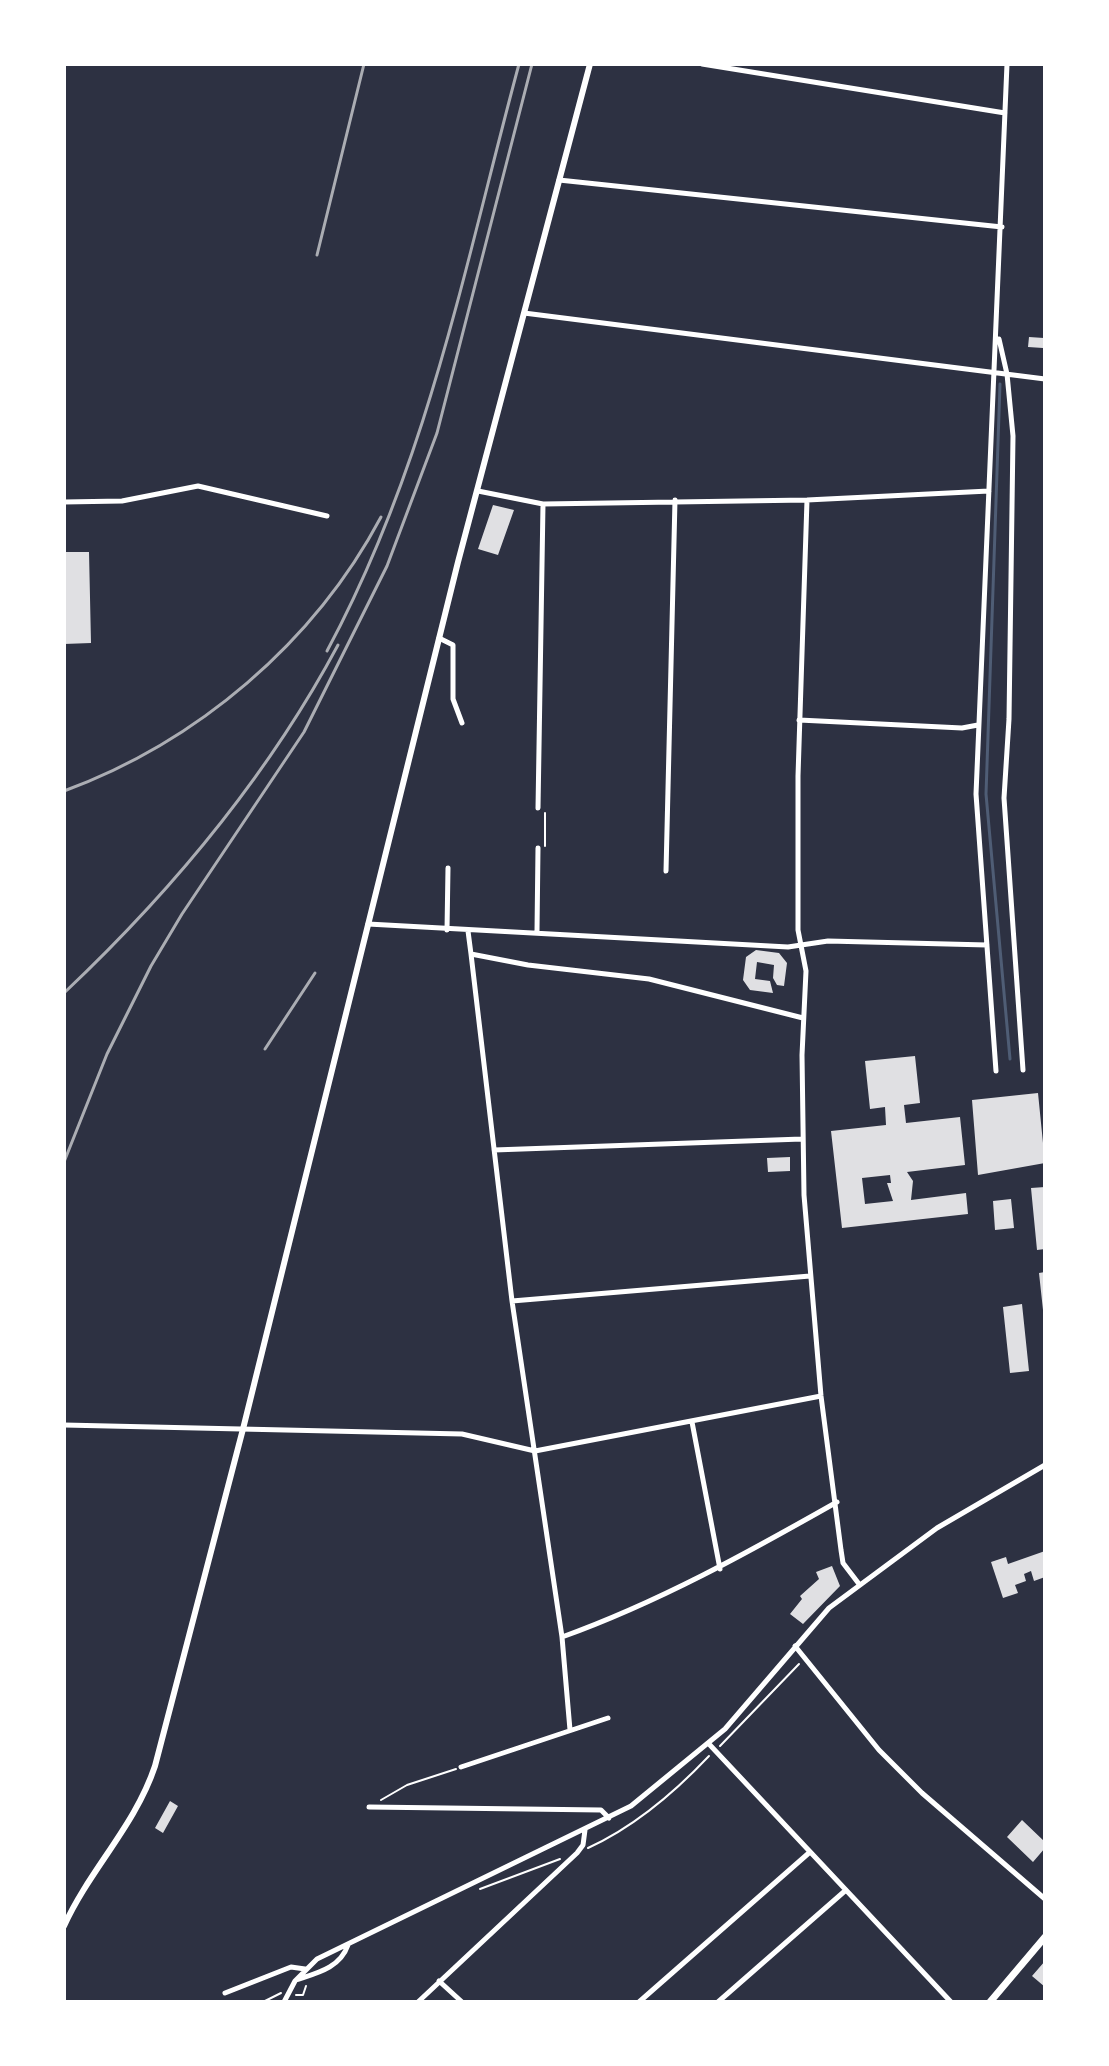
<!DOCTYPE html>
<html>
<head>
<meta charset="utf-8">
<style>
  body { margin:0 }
  #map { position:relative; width:1109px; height:2066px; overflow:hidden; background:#2d3142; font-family:"Asap Condensed",sans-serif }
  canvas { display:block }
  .frame { position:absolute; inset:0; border:66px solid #fff; pointer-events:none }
</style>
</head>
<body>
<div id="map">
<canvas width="1109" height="2066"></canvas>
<div class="frame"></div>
</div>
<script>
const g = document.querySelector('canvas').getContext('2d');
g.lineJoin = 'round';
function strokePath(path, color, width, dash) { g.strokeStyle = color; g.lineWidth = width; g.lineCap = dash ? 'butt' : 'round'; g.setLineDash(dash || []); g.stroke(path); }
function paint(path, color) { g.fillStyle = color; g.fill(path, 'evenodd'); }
strokePath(new Path2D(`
  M 1000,384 L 986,794 L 1010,1059`), '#4f5d75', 3);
paint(new Path2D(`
  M 1029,337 L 1044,338 L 1043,348 L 1028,347 Z
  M 493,505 L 514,510 L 498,555 L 478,549 Z
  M 64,552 L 89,552 L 91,643 L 64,644 Z
  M 756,950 L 779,953 L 787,963 L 784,986 L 777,985 L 773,978 L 774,965 L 757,962 L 755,979 L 770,981 L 773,993 L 750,990 L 743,980 L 746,957 Z
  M 915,1056 L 920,1103 L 904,1105 L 906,1123 L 960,1117 L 965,1165 L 907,1172 L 913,1181 L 911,1200 L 966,1193 L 968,1214 L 842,1228 L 831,1131 L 886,1125 L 885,1107 L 870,1109 L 865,1061 ZM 890,1175 L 891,1183 L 887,1183 L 893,1201 L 865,1204 L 862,1178 Z
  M 1038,1093 L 1045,1163 L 978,1175 L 972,1100 Z
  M 790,1157 L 790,1171 L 768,1172 L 767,1158 Z
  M 1045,1187 L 1045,1249 L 1037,1250 L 1031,1188 Z
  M 1011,1199 L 1014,1228 L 995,1230 L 993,1201 Z
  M 1045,1272 L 1045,1310 L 1043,1310 L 1039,1273 Z
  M 1022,1304 L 1029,1371 L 1010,1373 L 1003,1307 Z
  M 1045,1551 L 1045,1577 L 1034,1581 L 1031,1571 L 1024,1574 L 1026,1581 L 1015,1585 L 1018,1593 L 1003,1598 L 991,1562 L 1006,1557 L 1008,1564 Z
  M 832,1566 L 840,1586 L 803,1624 L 790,1614 L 802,1599 L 800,1596 L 819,1579 L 816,1572 Z
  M 170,1801 L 178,1806 L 163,1833 L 155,1828 Z
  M 1022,1820 L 1045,1842 L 1045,1848 L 1033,1862 L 1007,1837 Z
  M 1045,1961 L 1045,1987 L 1032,1976 Z`), '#e0e0e3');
strokePath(new Path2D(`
  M 545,846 L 545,813
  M 720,1746 L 799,1664
  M 381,1800 L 407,1785 L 456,1769
  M 588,1848 C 634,1827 675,1792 709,1756
  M 480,1889 L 560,1859
  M 296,1995 L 303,1995 L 306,1986
  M 263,2002 L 281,1993`), '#fff', 2);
strokePath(new Path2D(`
  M 702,64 L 1005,113
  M 559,180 L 1002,227
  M 524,313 L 1045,379
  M 999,339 L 1007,374 L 1013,436 L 1009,719 L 1004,798 L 1023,1070
  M 478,491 L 543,504 L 807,500 L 989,491
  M 807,500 L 798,776 L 798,930 L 806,971 L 802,1055 L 804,1195 L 821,1396 L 841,1550 L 843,1563 L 859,1584
  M 64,502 L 122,501 L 198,486 L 327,516
  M 439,638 L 453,645 L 453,699 L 462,723
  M 799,720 L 962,728 L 978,725
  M 538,808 L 543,504
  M 666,871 L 675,500
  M 368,924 L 788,947 L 828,941 L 987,945
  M 447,930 L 448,868
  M 468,931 L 471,954 L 528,965 L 649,979 L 803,1018
  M 537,931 L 538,848
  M 471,954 L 512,1301 L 562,1637 L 570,1730
  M 996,1071 L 976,794 L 1007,64
  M 494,1150 L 802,1139
  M 512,1301 L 810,1276
  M 692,1422 L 720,1569
  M 64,1425 L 462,1434 L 535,1451 L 821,1396
  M 562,1637 C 659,1602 747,1553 837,1502
  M 795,1646 L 879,1750 L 922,1793 L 1045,1899
  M 709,1744 L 951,2002
  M 461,1767 L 608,1718
  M 369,1807 L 601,1810 L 609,1818
  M 296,1980 C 317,1973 340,1968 348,1945
  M 439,1981 L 462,2002
  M 225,1993 L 291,1967 L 305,1969
  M 284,2002 L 295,1981 L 317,1959 L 631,1806 L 725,1729 L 829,1608 L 937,1528 L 1045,1465
  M 418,2002 L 577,1853 L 583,1845 L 585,1830
  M 639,2002 L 810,1852
  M 718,2002 L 846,1890`), '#fff', 5);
strokePath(new Path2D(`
  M 64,1926 C 90,1869 135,1826 155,1766 L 243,1429 L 458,562 L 590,64`), '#fff', 6);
strokePath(new Path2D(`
  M 990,2002 L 1045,1937`), '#fff', 7);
strokePath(new Path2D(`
  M 317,255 L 364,64
  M 327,651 C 428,463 464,268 519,64
  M 64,791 C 197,742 314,643 381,517
  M 64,993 C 172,891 268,776 338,645
  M 265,1049 L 315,973
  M 64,1162 L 107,1054 L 151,966 L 182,914 L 304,732 L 387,566 L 437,433 L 532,64`), '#abadb3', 3);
</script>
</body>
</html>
